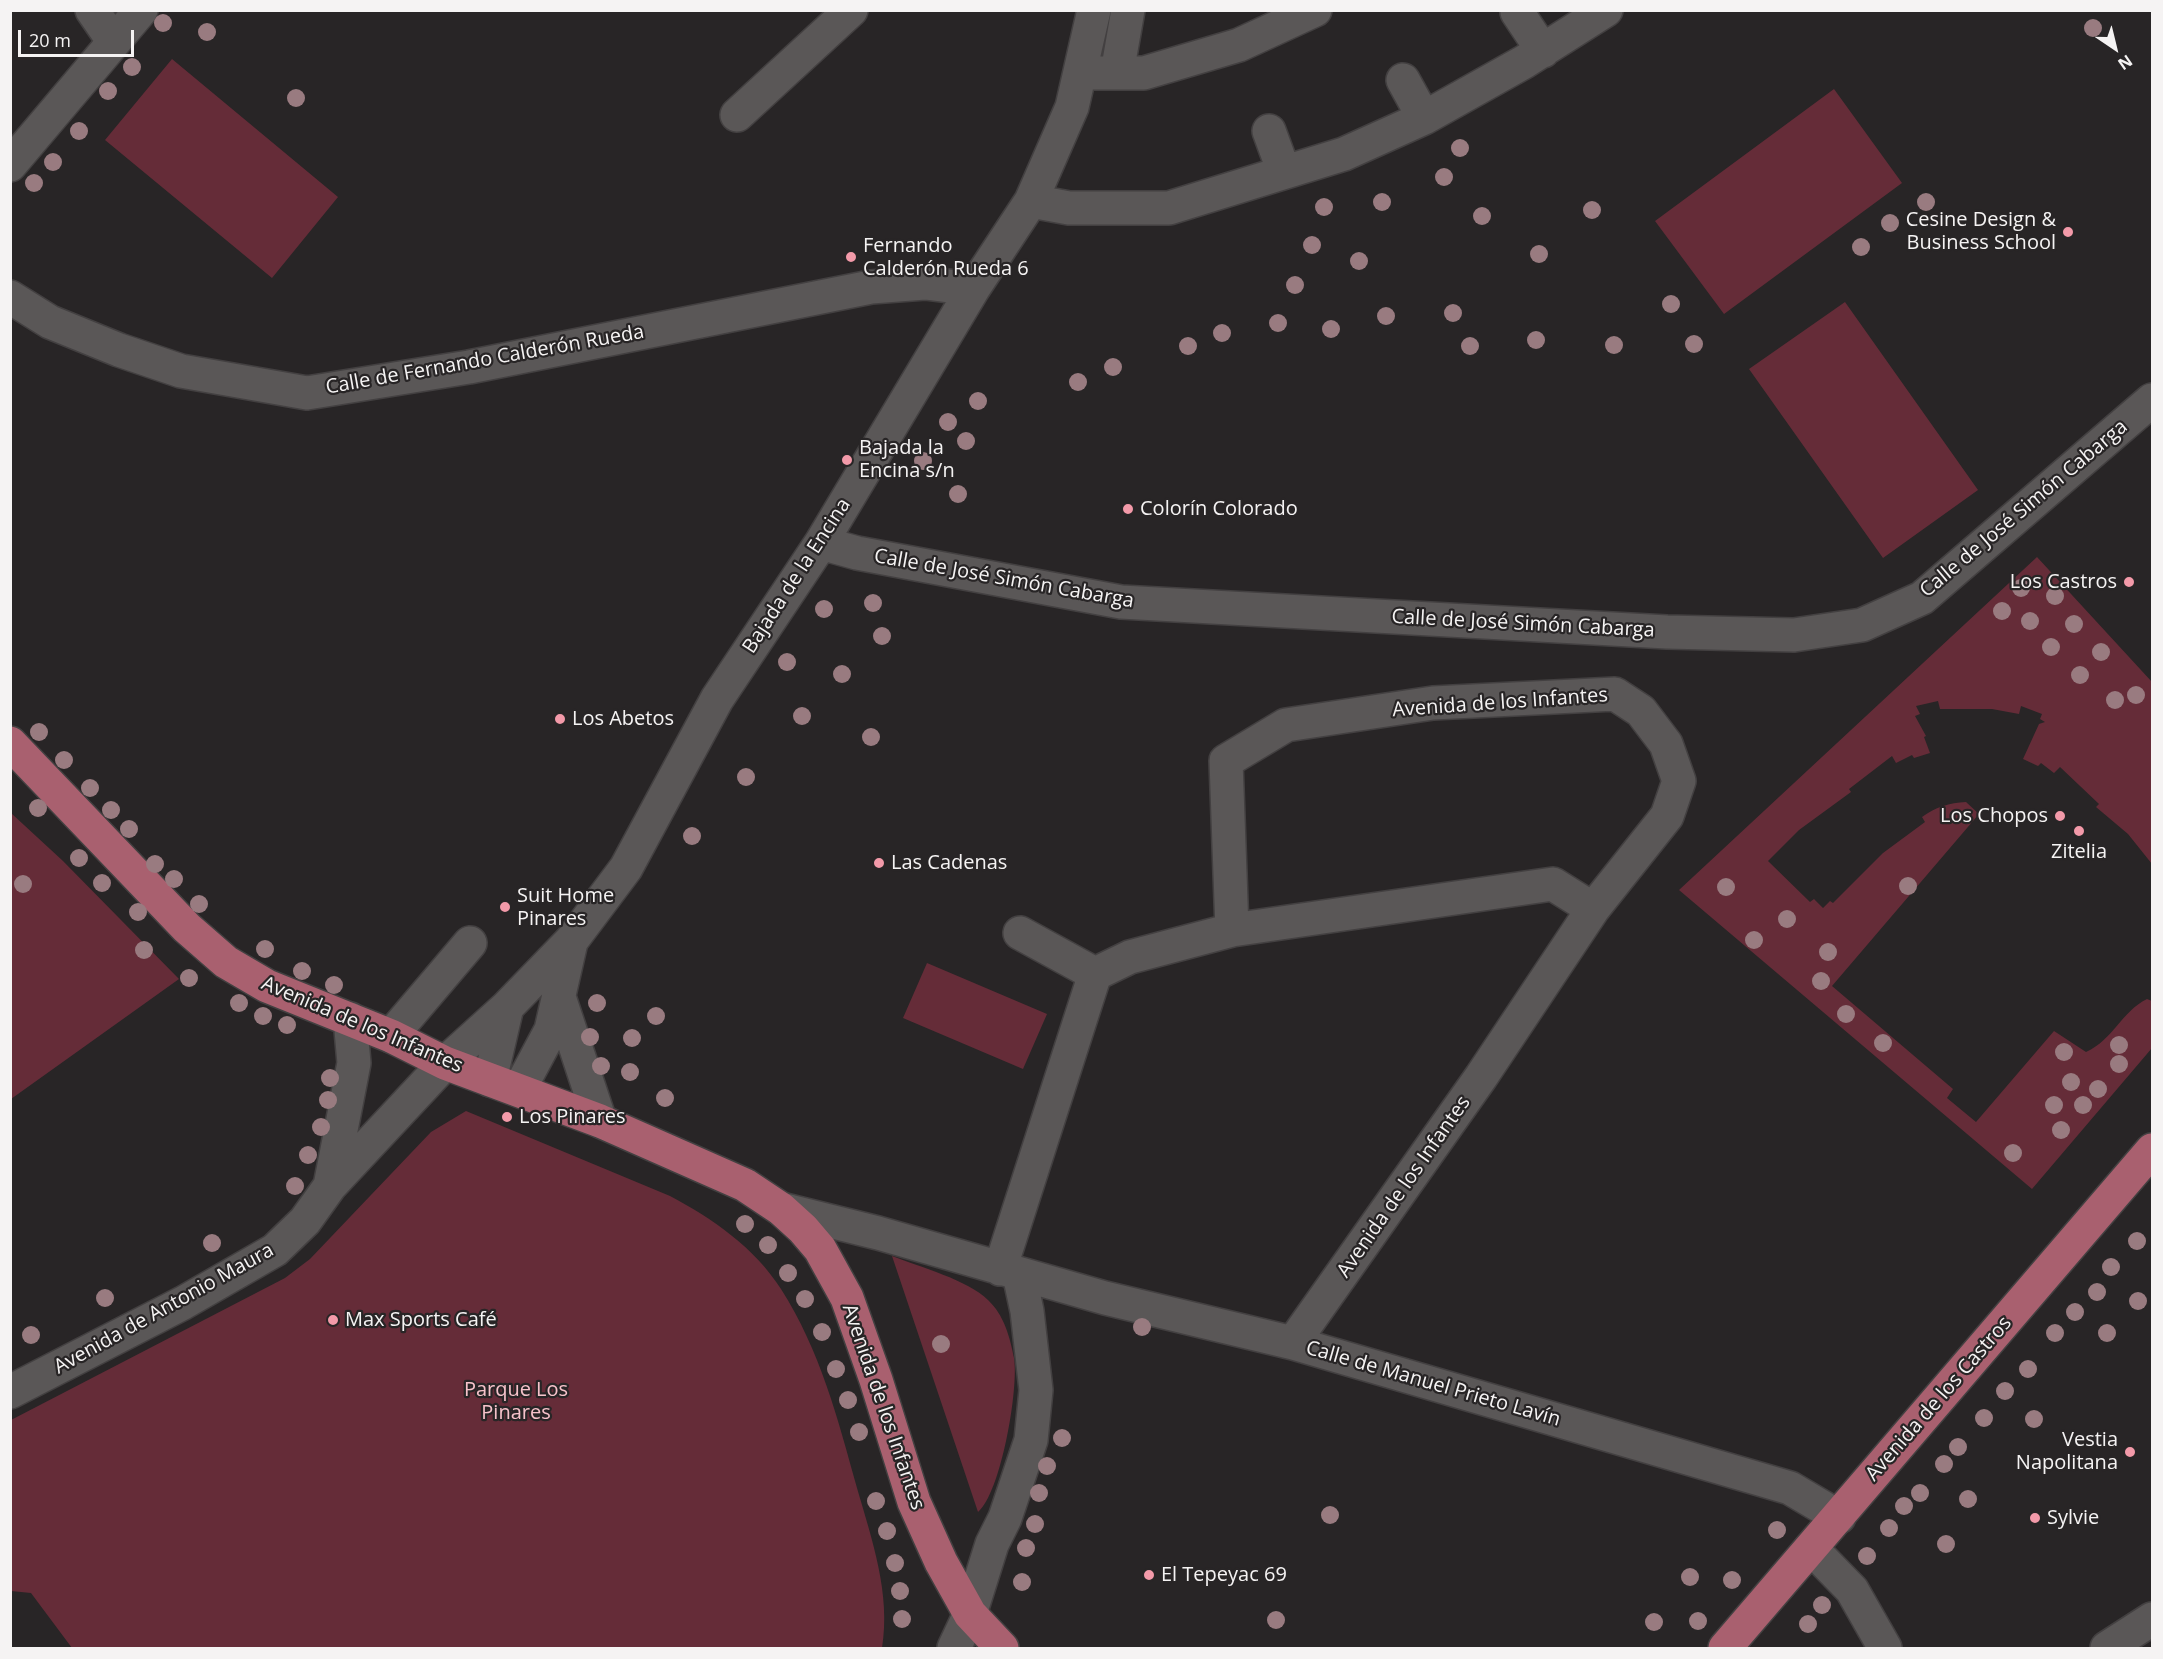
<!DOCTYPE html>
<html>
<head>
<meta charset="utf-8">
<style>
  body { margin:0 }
  #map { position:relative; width:2163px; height:1659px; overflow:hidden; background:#282526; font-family:"Open Sans",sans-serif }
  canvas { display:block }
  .frame { position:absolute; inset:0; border:12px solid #f5f3f3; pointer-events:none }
  .north { position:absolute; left:2085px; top:18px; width:60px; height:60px; -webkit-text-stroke:4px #282526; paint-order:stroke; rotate:145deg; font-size:16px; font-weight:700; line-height:24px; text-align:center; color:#f5f3f3 }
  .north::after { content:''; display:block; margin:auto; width:21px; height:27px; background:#f5f3f3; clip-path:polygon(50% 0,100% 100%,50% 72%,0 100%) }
  .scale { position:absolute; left:18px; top:30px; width:116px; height:27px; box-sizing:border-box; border:3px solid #f5f3f3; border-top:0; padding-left:8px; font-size:18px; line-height:21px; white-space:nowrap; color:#f5f3f3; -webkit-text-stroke:4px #282526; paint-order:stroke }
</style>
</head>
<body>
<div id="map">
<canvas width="2163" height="1659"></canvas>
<div class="frame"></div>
<div class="north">N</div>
<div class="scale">20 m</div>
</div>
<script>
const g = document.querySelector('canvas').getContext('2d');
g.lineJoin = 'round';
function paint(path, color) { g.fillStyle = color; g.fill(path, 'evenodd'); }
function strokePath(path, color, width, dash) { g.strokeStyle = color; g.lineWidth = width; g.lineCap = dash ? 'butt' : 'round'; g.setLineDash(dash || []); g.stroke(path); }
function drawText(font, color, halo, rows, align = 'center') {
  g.font = font + ' "Open Sans",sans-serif'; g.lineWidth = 4.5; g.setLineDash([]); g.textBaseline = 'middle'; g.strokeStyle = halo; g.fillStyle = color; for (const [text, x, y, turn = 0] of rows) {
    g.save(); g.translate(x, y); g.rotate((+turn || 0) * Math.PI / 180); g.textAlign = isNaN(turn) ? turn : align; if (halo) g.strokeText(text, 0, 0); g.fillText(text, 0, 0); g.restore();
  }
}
paint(new Path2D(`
  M 172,59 L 338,197 L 272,278 L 105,140 Z
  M 1834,89 L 1902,183 L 1724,314 L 1655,221 Z
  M 1845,302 L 1978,490 L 1883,558 L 1749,369 Z
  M 2037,557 L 2152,682 L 2152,864 L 2128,834 L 2096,807 L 2099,804 L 2060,767 L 2054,773 L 2041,763 L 2038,766 L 2023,759 L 2039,724 L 2045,722 L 2040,719 L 2042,714 L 2021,706 L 2019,714 L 1992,709 L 1940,709 L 1938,701 L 1916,706 L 1920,714 L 1915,716 L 1926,736 L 1924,737 L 1930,753 L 1914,758 L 1912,755 L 1896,763 L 1892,756 L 1849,789 L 1851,792 L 1799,830 L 1768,861 L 1810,902 L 1814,899 L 1823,908 L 1830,901 L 1833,903 L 1883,853 L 1925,822 L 1922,817 C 1936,807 1949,803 1966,802 L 1979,814 L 1832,986 L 1953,1089 L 1947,1098 L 1976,1122 L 2054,1031 L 2086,1052 C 2114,1039 2121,1012 2147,999 L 2152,1001 L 2152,1048 L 2032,1189 L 1679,890 Z
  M 11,813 L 63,861 L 179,979 L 11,1099 Z
  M 927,963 L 1047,1014 L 1023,1069 L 903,1018 Z
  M 466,1111 L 670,1196 C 712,1218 755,1248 781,1289 C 820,1350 838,1419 857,1488 C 872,1540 891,1594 882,1648 L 72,1648 L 31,1593 L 11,1591 L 11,1420 L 285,1278 L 310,1259 L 431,1132 Z
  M 892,1256 C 920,1267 968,1280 988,1300 C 1004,1315 1010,1337 1014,1358 C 1019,1388 1001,1493 978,1512 Z`), '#652c38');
const minor = new Path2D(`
  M 92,10 L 114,42
  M 1517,12 L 1543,51
  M 1081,73 L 1144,73 L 1239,45 L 1315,10
  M 1117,73 L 1128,10
  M 1403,80 L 1424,118
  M 737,115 L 851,10
  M 1269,131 L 1284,172
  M 10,165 L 141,10
  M 1031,201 L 1069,208 L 1169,208 L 1344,154 L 1424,118 L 1524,62 L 1606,10
  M 10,297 L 50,322 L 119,350 L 181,371 L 307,393 L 469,367 L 871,287 L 925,283 L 973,289
  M 821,543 L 857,553 L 1121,602 L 1667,632 L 1794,635 L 1862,625 L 1922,598 L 2152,400
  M 1232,930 L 1226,761 L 1286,725 L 1433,703 L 1615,694 L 1641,711 L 1666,744 L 1679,781 L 1667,816 L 1593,909 L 1481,1077 L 1293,1343
  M 1020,933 L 1095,974
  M 559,997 L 600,1121
  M 391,1036 L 470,943
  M 490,1080 L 507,1007 L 572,940 L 626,868 L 717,699 L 821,543 L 973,289 L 1031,201 L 1072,107 L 1094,10
  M 519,1090 L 551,1030 L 571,942
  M 330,1186 L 354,1063 L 350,1019
  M 781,1209 L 878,1233 L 1105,1298 L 1293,1343 L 1790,1488 L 1839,1517
  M 1000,1269 L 1095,974 L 1130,957 L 1232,930 L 1553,884 L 1593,909
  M 10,1392 L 183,1303 L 275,1250 L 305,1221 L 330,1186 L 445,1063 L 507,1007
  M 1811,1548 L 1852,1590 L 1885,1648
  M 954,1648 L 970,1614 L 992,1544 L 1005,1518 L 1031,1440 L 1036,1390 L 1027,1311 L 1019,1274
  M 2107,1648 L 2152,1619`);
const major = new Path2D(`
  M 10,743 L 187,928 L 226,962 L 267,986 L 391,1036 L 445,1063 L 600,1121 L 745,1185 L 781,1209 L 803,1229 L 820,1249 L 847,1298 L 876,1380 L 914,1502 L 941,1562 L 970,1614 L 1002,1648
  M 1725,1648 L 2152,1150`);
strokePath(minor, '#434041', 36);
strokePath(major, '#434041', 36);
strokePath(minor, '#5a5757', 33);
strokePath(major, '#a9606f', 33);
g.fillStyle = '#997b80';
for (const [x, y] of [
  [163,23],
  [2093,28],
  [207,32],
  [132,67],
  [108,91],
  [296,98],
  [79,131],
  [1460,148],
  [53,162],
  [1444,177],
  [34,183],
  [1382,202],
  [1926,202],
  [1324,207],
  [1592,210],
  [1482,216],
  [1890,223],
  [1312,245],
  [1861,247],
  [1539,254],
  [1359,261],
  [1295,285],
  [1671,304],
  [1453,313],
  [1386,316],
  [1278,323],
  [1331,329],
  [1222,333],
  [1536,340],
  [1694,344],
  [1614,345],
  [1188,346],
  [1470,346],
  [1113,367],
  [1078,382],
  [978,401],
  [948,422],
  [966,441],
  [923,461],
  [958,494],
  [2021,588],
  [2055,596],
  [873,603],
  [824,609],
  [2002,611],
  [2030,621],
  [2074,624],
  [882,636],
  [2051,647],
  [2101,652],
  [787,662],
  [842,674],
  [2080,675],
  [2136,695],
  [2115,700],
  [802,716],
  [39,732],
  [871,737],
  [64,760],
  [746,777],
  [90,788],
  [38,808],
  [111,810],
  [129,829],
  [692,836],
  [79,858],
  [155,864],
  [174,879],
  [102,883],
  [23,884],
  [1908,886],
  [1726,887],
  [199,904],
  [138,912],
  [1787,919],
  [1754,940],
  [265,949],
  [144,950],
  [1828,952],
  [302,971],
  [189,978],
  [1821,981],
  [334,985],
  [239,1003],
  [597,1003],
  [1846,1014],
  [263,1016],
  [656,1016],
  [287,1025],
  [590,1037],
  [632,1038],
  [1883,1043],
  [2119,1045],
  [2064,1052],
  [2119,1064],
  [601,1066],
  [630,1072],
  [330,1078],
  [2071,1082],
  [2098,1089],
  [665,1098],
  [328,1100],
  [2054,1105],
  [2083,1105],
  [321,1127],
  [2061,1130],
  [2013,1153],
  [308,1155],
  [295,1186],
  [745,1224],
  [2137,1241],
  [212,1243],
  [768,1245],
  [2111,1267],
  [788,1273],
  [2097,1292],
  [105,1298],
  [805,1299],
  [2138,1301],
  [2075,1312],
  [1142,1327],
  [822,1332],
  [2055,1333],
  [2107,1333],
  [31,1335],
  [941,1344],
  [836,1369],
  [2028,1369],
  [2005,1391],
  [848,1400],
  [1984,1418],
  [2034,1419],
  [859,1432],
  [1062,1438],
  [1958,1447],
  [1944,1464],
  [1047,1466],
  [1039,1493],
  [1920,1493],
  [1968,1499],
  [876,1501],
  [1904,1506],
  [1330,1515],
  [1035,1524],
  [1889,1528],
  [1777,1530],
  [887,1531],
  [1946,1544],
  [1026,1548],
  [1867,1556],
  [895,1563],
  [1690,1577],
  [1732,1580],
  [1022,1582],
  [900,1591],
  [1822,1605],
  [902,1619],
  [1276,1620],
  [1698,1621],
  [1654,1622],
  [1808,1624]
]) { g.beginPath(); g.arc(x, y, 9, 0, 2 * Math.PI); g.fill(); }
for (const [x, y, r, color] of [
  [2068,232,6,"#f39aa9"],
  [851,257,6,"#f39aa9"],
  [847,460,6,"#f39aa9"],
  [1128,509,6,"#f39aa9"],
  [2129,582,6,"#f39aa9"],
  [560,719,6,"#f39aa9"],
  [2060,816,6,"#f39aa9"],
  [2079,831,6,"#f39aa9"],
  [879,863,6,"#f39aa9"],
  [505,907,6,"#f39aa9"],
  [507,1117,6,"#f39aa9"],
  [333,1320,6,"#f39aa9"],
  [2130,1452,6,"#f39aa9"],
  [2035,1518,6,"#f39aa9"],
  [1149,1575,6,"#f39aa9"]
]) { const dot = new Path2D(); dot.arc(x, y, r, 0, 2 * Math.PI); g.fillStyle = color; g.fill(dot); strokePath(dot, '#282526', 2); }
drawText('20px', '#f5f3f3', '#282526', [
  ["Cesine Design &",2056,220,"right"],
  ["Business School",2056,243,"right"],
  ["Fernando",863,246],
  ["Calderón Rueda 6",863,269],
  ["Bajada la",859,448],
  ["Encina s/n",859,471],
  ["Colorín Colorado",1140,509],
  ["Los Castros",2117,582,"right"],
  ["Los Abetos",572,719],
  ["Los Chopos",2048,816,"right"],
  ["Zitelia",2079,852,"center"],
  ["Las Cadenas",891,863],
  ["Suit Home",517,896],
  ["Pinares",517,919],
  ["Los Pinares",519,1117],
  ["Max Sports Café",345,1320],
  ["Vestia",2118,1440,"right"],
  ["Napolitana",2118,1463,"right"],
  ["Sylvie",2047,1518],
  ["El Tepeyac 69",1161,1575]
], 'left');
drawText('20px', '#f5f3f3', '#282526', [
  ["Calle de Fernando Calderón Rueda",485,360,-10],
  ["Calle de José Simón Cabarga",2024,509,-40],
  ["Bajada de la Encina",797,576,-57],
  ["Calle de José Simón Cabarga",1004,579,10],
  ["Calle de José Simón Cabarga",1523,624,3],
  ["Avenida de los Infantes",1500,703,-4],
  ["Avenida de los Infantes",362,1025,23],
  ["Avenida de los Infantes",1404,1187,-55],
  ["Avenida de Antonio Maura",164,1309,-29],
  ["Calle de Manuel Prieto Lavín",1433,1384,16],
  ["Avenida de los Castros",1939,1399,-49],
  ["Avenida de los Infantes",883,1407,71]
]);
drawText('20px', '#f6c2ca', '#282526', [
  ["Parque Los",516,1390],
  ["Pinares",516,1413]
]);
</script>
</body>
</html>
